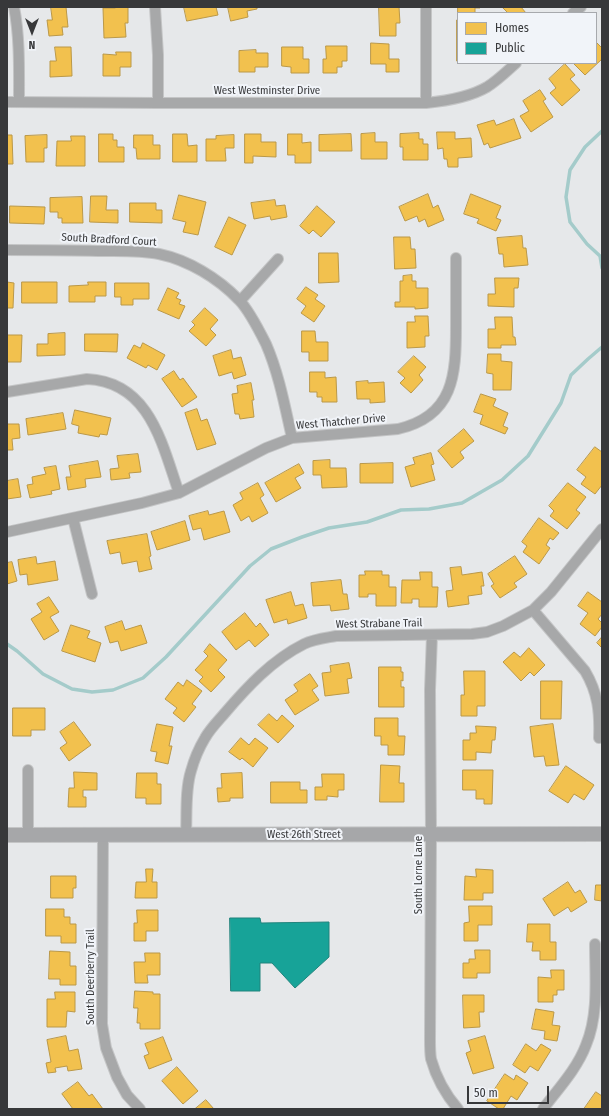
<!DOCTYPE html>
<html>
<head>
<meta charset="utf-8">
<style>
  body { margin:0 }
  #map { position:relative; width:609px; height:1116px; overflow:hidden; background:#e6e8ea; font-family:"Fira Sans Condensed",sans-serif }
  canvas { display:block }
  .frame { position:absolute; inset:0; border:8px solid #37383a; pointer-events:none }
  .legend { position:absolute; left:457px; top:12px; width:140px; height:52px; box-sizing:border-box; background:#f1f4f9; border:1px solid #a7a9ad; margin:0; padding:5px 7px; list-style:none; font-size:12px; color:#37383a }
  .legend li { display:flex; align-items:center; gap:8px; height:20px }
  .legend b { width:20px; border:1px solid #a7a9ad }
  .north { position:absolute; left:12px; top:12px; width:40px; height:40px; -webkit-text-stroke:3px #f1f4f9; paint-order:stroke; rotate:180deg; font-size:11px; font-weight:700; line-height:16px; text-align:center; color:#37383a }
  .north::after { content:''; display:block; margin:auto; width:14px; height:18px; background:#37383a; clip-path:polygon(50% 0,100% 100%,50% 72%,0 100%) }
  .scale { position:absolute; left:467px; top:1086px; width:82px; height:18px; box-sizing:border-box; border:2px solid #37383a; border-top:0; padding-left:5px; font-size:12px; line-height:14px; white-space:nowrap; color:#37383a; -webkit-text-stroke:3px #f1f4f9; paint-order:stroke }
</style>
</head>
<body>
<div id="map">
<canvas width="609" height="1116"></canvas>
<div class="frame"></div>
<ul class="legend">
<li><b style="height:11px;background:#f2c14e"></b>Homes</li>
<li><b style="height:11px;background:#17a398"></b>Public</li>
</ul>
<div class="north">N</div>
<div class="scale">50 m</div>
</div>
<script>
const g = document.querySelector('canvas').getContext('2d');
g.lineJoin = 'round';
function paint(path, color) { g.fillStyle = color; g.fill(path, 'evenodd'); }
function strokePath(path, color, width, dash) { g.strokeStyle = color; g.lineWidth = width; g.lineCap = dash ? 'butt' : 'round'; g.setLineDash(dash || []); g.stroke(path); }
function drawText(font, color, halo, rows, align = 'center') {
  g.font = font + ' "Fira Sans Condensed",sans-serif'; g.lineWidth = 4; g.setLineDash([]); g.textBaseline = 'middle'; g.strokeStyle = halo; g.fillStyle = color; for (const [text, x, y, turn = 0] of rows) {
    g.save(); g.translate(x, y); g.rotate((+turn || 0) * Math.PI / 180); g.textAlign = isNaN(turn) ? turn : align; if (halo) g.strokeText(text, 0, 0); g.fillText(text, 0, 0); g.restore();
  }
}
const homes = new Path2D(`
  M 51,7 L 66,7 L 68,27 L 62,27 L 63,35 L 49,36 L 47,20 L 52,20 Z
  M 115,7 L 128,7 L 128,23 L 125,23 L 126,37 L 104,38 L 103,8 L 115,8 Z
  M 184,7 L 216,7 L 218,15 L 187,21 Z
  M 228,7 L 257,7 L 257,9 L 247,11 L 248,17 L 231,21 Z
  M 379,7 L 399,7 L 400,23 L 396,23 L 396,36 L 380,36 Z
  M 458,7 L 480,7 L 480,8 L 475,8 L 475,13 L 458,13 Z
  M 505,7 L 521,7 L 526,13 L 508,13 L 503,8 Z
  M 457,20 L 458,20 L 458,61 L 457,61 Z
  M 596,42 L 602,48 L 602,59 L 585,75 L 574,64 L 576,63 L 596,63 Z
  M 371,43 L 389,44 L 389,59 L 399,59 L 399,72 L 386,72 L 386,64 L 371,64 Z
  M 326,46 L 347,46 L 347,61 L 342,61 L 342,67 L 337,67 L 337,73 L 323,73 L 323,59 L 326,59 Z
  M 55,47 L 71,47 L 72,76 L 50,77 L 50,61 L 56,61 Z
  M 282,47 L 303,47 L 303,59 L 309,59 L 309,73 L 291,73 L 291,67 L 282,66 Z
  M 256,50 L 256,53 L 268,53 L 268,67 L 255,67 L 255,72 L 239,72 L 239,51 Z
  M 116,52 L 131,52 L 131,67 L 120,67 L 120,76 L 103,76 L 103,54 L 116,55 Z
  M 565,64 L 575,75 L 570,79 L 580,90 L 562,106 L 550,93 L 556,88 L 549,79 Z
  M 540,90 L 546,99 L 543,101 L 553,117 L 531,132 L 520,116 L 529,111 L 523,101 Z
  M 514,119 L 521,138 L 490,148 L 488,143 L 484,145 L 477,125 L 494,120 L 496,125 Z
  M 437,132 L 455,132 L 455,139 L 471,138 L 472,157 L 458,158 L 458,167 L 448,167 L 447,159 L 444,159 L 443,148 L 438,149 Z
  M 375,133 L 375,142 L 387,142 L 387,159 L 361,159 L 361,134 Z
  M 419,133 L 419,139 L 423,139 L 423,144 L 428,144 L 428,160 L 403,160 L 403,147 L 400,147 L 400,134 Z
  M 99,134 L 113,134 L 113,140 L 117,140 L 117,147 L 124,147 L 124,162 L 99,162 Z
  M 173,134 L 187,134 L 188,146 L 197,145 L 197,162 L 173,162 Z
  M 245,134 L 261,134 L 261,142 L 276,142 L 276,157 L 253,156 L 253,163 L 245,163 Z
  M 288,134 L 302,134 L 302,143 L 311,142 L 311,163 L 295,163 L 295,155 L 288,155 Z
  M 351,134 L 352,151 L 319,151 L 319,135 Z
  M 7,135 L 12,135 L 13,164 L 7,164 Z
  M 47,135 L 47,148 L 44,148 L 44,162 L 26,162 L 25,136 Z
  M 134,135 L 153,135 L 153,145 L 160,145 L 160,159 L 137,159 L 136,148 L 134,148 Z
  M 234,135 L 234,148 L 225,148 L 226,161 L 206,161 L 206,139 L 216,139 L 216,136 Z
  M 71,136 L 85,136 L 85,166 L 56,166 L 57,141 L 71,141 Z
  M 428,194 L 433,208 L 438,205 L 444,220 L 428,227 L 425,219 L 419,222 L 417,216 L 405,221 L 399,207 Z
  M 471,194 L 501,206 L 496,218 L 501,220 L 496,231 L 477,223 L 479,219 L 464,214 Z
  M 179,195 L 206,202 L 198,235 L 183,232 L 186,222 L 173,219 Z
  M 91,196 L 107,196 L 106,210 L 118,210 L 118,223 L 90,222 Z
  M 82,197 L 83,223 L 62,223 L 62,218 L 58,218 L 58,212 L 50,212 L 50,198 Z
  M 275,200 L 276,206 L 285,205 L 287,217 L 271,220 L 270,216 L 254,219 L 251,203 Z
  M 130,203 L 156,203 L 156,210 L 162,210 L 162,223 L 130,222 Z
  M 10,206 L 45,207 L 44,224 L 10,223 Z
  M 317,206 L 335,222 L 321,237 L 313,230 L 309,234 L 300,226 Z
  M 229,217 L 246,225 L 232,255 L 215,247 Z
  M 522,236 L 523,248 L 526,248 L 528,265 L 504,267 L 503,254 L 499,254 L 497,238 Z
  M 394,237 L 410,237 L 411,249 L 415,249 L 416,268 L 395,269 Z
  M 319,253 L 338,253 L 339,282 L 319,283 Z
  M 412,275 L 412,281 L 416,281 L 416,288 L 428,288 L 428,308 L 415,309 L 415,307 L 395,307 L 395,302 L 400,302 L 400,281 L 403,281 L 403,276 Z
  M 495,278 L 519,278 L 518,288 L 514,288 L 514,307 L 488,306 L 488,294 L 495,294 Z
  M 7,282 L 14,283 L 13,308 L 7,308 Z
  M 22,282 L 57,282 L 57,303 L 22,303 Z
  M 88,282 L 106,282 L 106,296 L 95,296 L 95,302 L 69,302 L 69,286 L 88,285 Z
  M 115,283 L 149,283 L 149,299 L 133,299 L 133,305 L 121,305 L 121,297 L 115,297 Z
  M 306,287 L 318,295 L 315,299 L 325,306 L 314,322 L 301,313 L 306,306 L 297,299 Z
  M 168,288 L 179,293 L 176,298 L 181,300 L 179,304 L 185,306 L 179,319 L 158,310 Z
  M 205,308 L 218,320 L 210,329 L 216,335 L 206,346 L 189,331 L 195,325 L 192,322 Z
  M 415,316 L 428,316 L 429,336 L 425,336 L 425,347 L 407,348 L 407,322 L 415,322 Z
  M 495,317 L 512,317 L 513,337 L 515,337 L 516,345 L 501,345 L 501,348 L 488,348 L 488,329 L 495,329 Z
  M 302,331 L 315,331 L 316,342 L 328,342 L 328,361 L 309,361 L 309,352 L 302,352 Z
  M 65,333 L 65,355 L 37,356 L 37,344 L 48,344 L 48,334 Z
  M 85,334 L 118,334 L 117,352 L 85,351 Z
  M 7,335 L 22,335 L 21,362 L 7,362 Z
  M 143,343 L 165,355 L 157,370 L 148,365 L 146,368 L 127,358 L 134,345 L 140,348 Z
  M 231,350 L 233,359 L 241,357 L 246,375 L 234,379 L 232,372 L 219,376 L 213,356 Z
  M 488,354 L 501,354 L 501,361 L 512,362 L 511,390 L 493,390 L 493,374 L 487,373 Z
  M 414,356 L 426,367 L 419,375 L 423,380 L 411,393 L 400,383 L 405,378 L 398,372 Z
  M 174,371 L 180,380 L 183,378 L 197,397 L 182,407 L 162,379 Z
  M 310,372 L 325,372 L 325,378 L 336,377 L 337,402 L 322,402 L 322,397 L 317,397 L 317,392 L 310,392 Z
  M 368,381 L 368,383 L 384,382 L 385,402 L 370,403 L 370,399 L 357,399 L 356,382 Z
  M 251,383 L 254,400 L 252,400 L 254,417 L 240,419 L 239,414 L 235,414 L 232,394 L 238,393 L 237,386 Z
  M 481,394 L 496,399 L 493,406 L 508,413 L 503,426 L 508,428 L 505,434 L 480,424 L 483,415 L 474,412 Z
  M 197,409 L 201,421 L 207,419 L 216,444 L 197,450 L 185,413 Z
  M 75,410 L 111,418 L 107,435 L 100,434 L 99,437 L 78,433 L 79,426 L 72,424 Z
  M 63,413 L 66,429 L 28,435 L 26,419 Z
  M 7,424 L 19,424 L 20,438 L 12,439 L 13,450 L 7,450 Z
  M 464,429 L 474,441 L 460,452 L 464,458 L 452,468 L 438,451 Z
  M 595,447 L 602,452 L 602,485 L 595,494 L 581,484 L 586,477 L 577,470 Z
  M 431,453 L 434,464 L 431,465 L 435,480 L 411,487 L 405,467 L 415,464 L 413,458 Z
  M 138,454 L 141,472 L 129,473 L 130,478 L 111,480 L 110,469 L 119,468 L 117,456 Z
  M 330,460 L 330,468 L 346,468 L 347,487 L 322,488 L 321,475 L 313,475 L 313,461 Z
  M 98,461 L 101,477 L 85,479 L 86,487 L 68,490 L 66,477 L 71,477 L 69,466 Z
  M 393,463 L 393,483 L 360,483 L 360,464 Z
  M 299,464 L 304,473 L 295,478 L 301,488 L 276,502 L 265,483 Z
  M 56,466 L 60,489 L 51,491 L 52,494 L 30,498 L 27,485 L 33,484 L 32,477 L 46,474 L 44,468 Z
  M 18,479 L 21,497 L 7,499 L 7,481 Z
  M 258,483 L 264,495 L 260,498 L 268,513 L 252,522 L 249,516 L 241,521 L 233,505 L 243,499 L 240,493 Z
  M 568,483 L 586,497 L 576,510 L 580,513 L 567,529 L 550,516 L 554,511 L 549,506 Z
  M 208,511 L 209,515 L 224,511 L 230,532 L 204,540 L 201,528 L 193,530 L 189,516 Z
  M 539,518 L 559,533 L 553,540 L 550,538 L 546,545 L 550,548 L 539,564 L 523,552 L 527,546 L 522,542 Z
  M 185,521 L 190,540 L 157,550 L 151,532 Z
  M 147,534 L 151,556 L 149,557 L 152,569 L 139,572 L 137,561 L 122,564 L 120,552 L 110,554 L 107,541 Z
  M 515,556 L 527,574 L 514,583 L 517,587 L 500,598 L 491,586 L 494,584 L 488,574 Z
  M 36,557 L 37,564 L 55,561 L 58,580 L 28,585 L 27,574 L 20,575 L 18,560 Z
  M 12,562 L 17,581 L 7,584 L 7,563 Z
  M 461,567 L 462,575 L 482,572 L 484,586 L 481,586 L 482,594 L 468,596 L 469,604 L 448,607 L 446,591 L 453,590 L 450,568 Z
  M 365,571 L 382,571 L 382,575 L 389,575 L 389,587 L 396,587 L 396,606 L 376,606 L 376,594 L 368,594 L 368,597 L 359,597 L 359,575 L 365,575 Z
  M 420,572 L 432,572 L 432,587 L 438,587 L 437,607 L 419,607 L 419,599 L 412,599 L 412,603 L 401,603 L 402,580 L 420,580 Z
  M 341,580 L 343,594 L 347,594 L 349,609 L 331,611 L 330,605 L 313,606 L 311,583 Z
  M 291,592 L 295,606 L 303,604 L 307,618 L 288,624 L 287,619 L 274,623 L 266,600 Z
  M 588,592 L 602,602 L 602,614 L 598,619 L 602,623 L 602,627 L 595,636 L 580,624 L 588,613 L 578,606 Z
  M 49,597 L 59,612 L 50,617 L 59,631 L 44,640 L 31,619 L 42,612 L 37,604 Z
  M 245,613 L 256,627 L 260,623 L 269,635 L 255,647 L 249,640 L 236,650 L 222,632 Z
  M 122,621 L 125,630 L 141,625 L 147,643 L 121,651 L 118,641 L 110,643 L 105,627 Z
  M 71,625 L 90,631 L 87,638 L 101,643 L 95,662 L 62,651 Z
  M 602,637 L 602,648 L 597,643 Z
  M 210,644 L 227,660 L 218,670 L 225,677 L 211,692 L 199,681 L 203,677 L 195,670 L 208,656 L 204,652 Z
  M 529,648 L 545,665 L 534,676 L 530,672 L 521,681 L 503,662 L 514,652 L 520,657 Z
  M 349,663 L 352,678 L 347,679 L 349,693 L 325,696 L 322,673 L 331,672 L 330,666 Z
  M 379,667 L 401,667 L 401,672 L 403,672 L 403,681 L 401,680 L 401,687 L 404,687 L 404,707 L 379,707 Z
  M 464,671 L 485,671 L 485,706 L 477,706 L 477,716 L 461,716 L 461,695 L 464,695 Z
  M 310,674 L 318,686 L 312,690 L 319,700 L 295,715 L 285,700 L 298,691 L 294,685 Z
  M 187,680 L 202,691 L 192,704 L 196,707 L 184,722 L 173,713 L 177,708 L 165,699 L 178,682 L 183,686 Z
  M 541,681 L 562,681 L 561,719 L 541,719 Z
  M 13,708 L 45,708 L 45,730 L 31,730 L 31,736 L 13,736 Z
  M 269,714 L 277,721 L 282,715 L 294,726 L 278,743 L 258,725 Z
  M 375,718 L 398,718 L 398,736 L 405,736 L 404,755 L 388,755 L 388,745 L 381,745 L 381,736 L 375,736 Z
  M 74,722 L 91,745 L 69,761 L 60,748 L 67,743 L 60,732 Z
  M 157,724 L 173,727 L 169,746 L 172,746 L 168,764 L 155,761 L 157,752 L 151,751 Z
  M 553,724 L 559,765 L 546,766 L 544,756 L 534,757 L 530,727 Z
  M 476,726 L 496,727 L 495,740 L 492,740 L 491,753 L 476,752 L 476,760 L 463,760 L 463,740 L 470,740 L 470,733 L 476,733 Z
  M 241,738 L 249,745 L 255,738 L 268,748 L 253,767 L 242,758 L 240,760 L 229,752 Z
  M 381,765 L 400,766 L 399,783 L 404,783 L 404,802 L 380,802 Z
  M 566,766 L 594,785 L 584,800 L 574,794 L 568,803 L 549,791 Z
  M 463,770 L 493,770 L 492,804 L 484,804 L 484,799 L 476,799 L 476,790 L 463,790 Z
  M 74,772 L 97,773 L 97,790 L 83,790 L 83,797 L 86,797 L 86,807 L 68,807 L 69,788 L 74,788 Z
  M 137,773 L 157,773 L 157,784 L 161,784 L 161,804 L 146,804 L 146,798 L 136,798 Z
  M 242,773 L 243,798 L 230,798 L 230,801 L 218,802 L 217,788 L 222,788 L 221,774 Z
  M 322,774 L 344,774 L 344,790 L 338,790 L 338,797 L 327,796 L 327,800 L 315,800 L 315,787 L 322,787 Z
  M 271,782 L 300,782 L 300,790 L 307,790 L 307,803 L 271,803 Z
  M 146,869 L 153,869 L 152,882 L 157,882 L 157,898 L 135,898 L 136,882 L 146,882 Z
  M 476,869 L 493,870 L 493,893 L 483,893 L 483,900 L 464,900 L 465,876 L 476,877 Z
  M 51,876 L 76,876 L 76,888 L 73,888 L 73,898 L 51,898 Z
  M 568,882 L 575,893 L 580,890 L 587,902 L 571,912 L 568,907 L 554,916 L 543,899 Z
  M 596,885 L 602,885 L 602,901 L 595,900 Z
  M 469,906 L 492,906 L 492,925 L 478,925 L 478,941 L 464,941 L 464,923 L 469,922 Z
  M 46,909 L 64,909 L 64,917 L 70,917 L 70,924 L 76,924 L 76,943 L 61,943 L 61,936 L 46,936 Z
  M 137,910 L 158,910 L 158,931 L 146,931 L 146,941 L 134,941 L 134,923 L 137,923 Z
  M 528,924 L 550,924 L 550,942 L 556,942 L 556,960 L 540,960 L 540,951 L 532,951 L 533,942 L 527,942 Z
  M 475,950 L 490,950 L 490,973 L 477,973 L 477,978 L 463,978 L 463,963 L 469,963 L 469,959 L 475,959 Z
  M 50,951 L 70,952 L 70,966 L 76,966 L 76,985 L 60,985 L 60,979 L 49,979 Z
  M 145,953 L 160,953 L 160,975 L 147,975 L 148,983 L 135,983 L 134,962 L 145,962 Z
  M 551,970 L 564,970 L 564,990 L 557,990 L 557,995 L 553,995 L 553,1002 L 538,1002 L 538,977 L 551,978 Z
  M 135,991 L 153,992 L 153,994 L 160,994 L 160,1029 L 140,1029 L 140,1023 L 137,1023 L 138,1008 L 134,1008 Z
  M 55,992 L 75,992 L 75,1012 L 67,1011 L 66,1027 L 47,1027 L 47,999 L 55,999 Z
  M 463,995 L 484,995 L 484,1012 L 479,1012 L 480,1027 L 464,1028 Z
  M 536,1009 L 554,1012 L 552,1025 L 560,1026 L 557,1041 L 544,1039 L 545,1031 L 532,1029 Z
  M 66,1036 L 69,1051 L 78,1049 L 82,1069 L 68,1071 L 67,1066 L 55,1068 L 56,1072 L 48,1073 L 46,1063 L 51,1062 L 47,1040 Z
  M 485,1036 L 494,1068 L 473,1074 L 466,1053 L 471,1051 L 468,1041 Z
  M 163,1037 L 172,1060 L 149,1069 L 144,1056 L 149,1054 L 145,1044 Z
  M 526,1044 L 536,1051 L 541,1044 L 551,1050 L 538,1071 L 530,1066 L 525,1073 L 513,1065 Z
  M 177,1067 L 198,1091 L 183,1104 L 162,1081 Z
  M 505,1074 L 514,1080 L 516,1075 L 528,1083 L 517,1100 L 511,1096 L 503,1109 L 499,1109 L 487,1101 Z
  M 78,1082 L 89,1096 L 92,1094 L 103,1109 L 73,1109 L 62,1094 Z
  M 596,1092 L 602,1096 L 602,1109 L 584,1109 Z
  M 206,1100 L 214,1109 L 195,1109 Z`);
paint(homes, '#f2c14e');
strokePath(homes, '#ba9848', 1);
const public = new Path2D(`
  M 230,918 L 260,918 L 261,923 L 329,922 L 329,957 L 295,988 L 272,963 L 260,963 L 260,991 L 231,991 Z`);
paint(public, '#17a398');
strokePath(public, '#21837c', 1);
strokePath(new Path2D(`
  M 602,131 L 585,147 L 570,170 L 566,197 L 570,222 L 587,244 L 600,256 L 602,268
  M 7,644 L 17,651 L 43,674 L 72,689 L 92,692 L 113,690 L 143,678 L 166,657 L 250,566 L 271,549 L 302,537 L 329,528 L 367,522 L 401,510 L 429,509 L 462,503 L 502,480 L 528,456 L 561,403 L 571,375 L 588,359 L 602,347`), '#a4cbca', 3.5);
const minor = new Path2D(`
  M 14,7 C 20,38 19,71 19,102
  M 155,7 L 158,55 L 158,103
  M 426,7 L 426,103
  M 573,13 L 581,7
  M 7,102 L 158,103 L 426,103 C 446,101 470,97 487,87 C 498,80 507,71 516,63
  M 7,250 C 37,250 68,250 98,251 C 118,251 139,250 159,254 C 188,260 218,278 239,300 C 249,310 260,332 266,344 C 279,374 285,407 292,438
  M 240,301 L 278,259
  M 7,392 L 87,379 C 150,382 162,444 179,493
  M 73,518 L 92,594
  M 7,532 L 142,503 L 179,493 L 266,448 L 292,438 L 398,429 C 454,416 456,375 456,326 C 456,303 456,281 456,258
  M 533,610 L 585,671 C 598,693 600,712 599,738
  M 432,635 L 430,690 L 431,834 L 430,1039 C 430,1046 430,1053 431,1059 C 436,1077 446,1095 458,1109
  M 28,835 L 28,770
  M 103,835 L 102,1024 L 106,1048 L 117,1077 L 127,1095 L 140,1109
  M 186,835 C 187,815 185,790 191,771 C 194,760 199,748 205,738 C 210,729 218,721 224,714 C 247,687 272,660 304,644 C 314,639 325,638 336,636 L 472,634 L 487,632 L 503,626 L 533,610 L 551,592 L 602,529
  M 543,1109 C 558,1089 577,1069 586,1045 C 599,1014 595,977 595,944`);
const secondary = new Path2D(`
  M 7,835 L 602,834`);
strokePath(minor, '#c4c5c6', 12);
strokePath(secondary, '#c4c5c6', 16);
strokePath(minor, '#a7a8a9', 10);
strokePath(secondary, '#a6a7a9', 14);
drawText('11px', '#37383a', '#f1f4f9', [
  ["West Westminster Drive",267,91],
  ["South Bradford Court",109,240,3],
  ["West Thatcher Drive",341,422,-5],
  ["West Strabane Trail",379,624,-1],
  ["West 26th Street",304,835],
  ["South Lorne Lane",419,875,-90],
  ["South Deerberry Trail",91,977,-90]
]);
</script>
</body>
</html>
